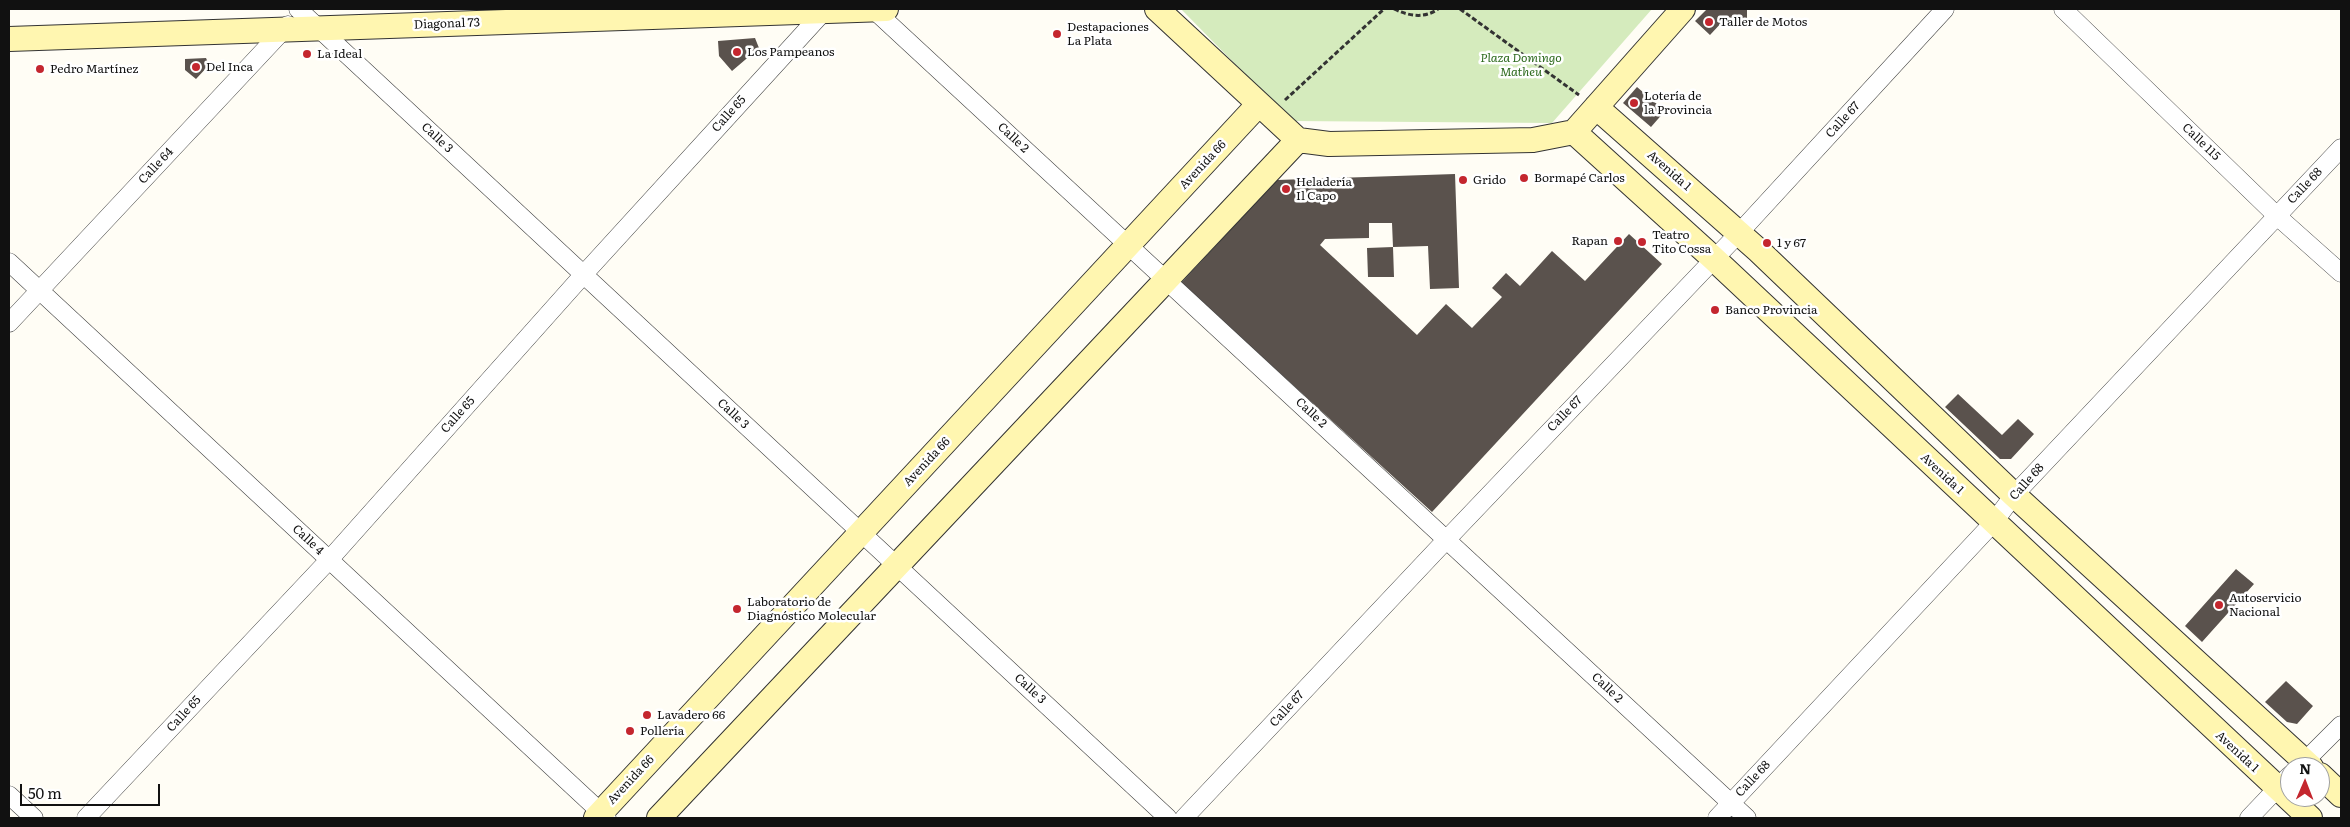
<!DOCTYPE html>
<html>
<head>
<meta charset="utf-8">
<style>
  body { margin:0 }
  #map { position:relative; width:2350px; height:827px; overflow:hidden; background:#fffdf5; font-family:Literata,serif }
  canvas { display:block }
  .frame { position:absolute; inset:0; border:10px solid #111; pointer-events:none }
  .north { position:absolute; left:2280px; top:757px; width:50px; height:50px; box-sizing:border-box; background:#fff; border:1px solid #a0a0a0; border-radius:50%; rotate:1deg; font-size:14px; font-weight:700; line-height:20px; text-align:center; color:#111 }
  .north::after { content:''; display:block; margin:auto; width:18px; height:22px; background:#c4262e; clip-path:polygon(50% 0,100% 100%,50% 72%,0 100%) }
  .scale { position:absolute; left:20px; top:784px; width:140px; height:22px; box-sizing:border-box; border:2px solid #111; border-top:0; padding-left:6px; font-size:15px; line-height:18px; white-space:nowrap; color:#111; -webkit-text-stroke:4px #fff; paint-order:stroke }
</style>
</head>
<body>
<div id="map">
<canvas width="2350" height="827"></canvas>
<div class="frame"></div>
<div class="north">N</div>
<div class="scale">50 m</div>
</div>
<script>
const g = document.querySelector('canvas').getContext('2d');
g.lineJoin = 'round';
function paint(path, color) { g.fillStyle = color; g.fill(path, 'evenodd'); }
function strokePath(path, color, width, dash) { g.strokeStyle = color; g.lineWidth = width; g.lineCap = dash ? 'butt' : 'round'; g.setLineDash(dash || []); g.stroke(path); }
function drawText(font, color, halo, rows, align = 'center') {
  g.font = font + ' Literata,serif'; g.lineWidth = 5; g.setLineDash([]); g.textBaseline = 'middle'; g.strokeStyle = halo; g.fillStyle = color; for (const [text, x, y, turn = 0] of rows) {
    g.save(); g.translate(x, y); g.rotate((+turn || 0) * Math.PI / 180); g.textAlign = isNaN(turn) ? turn : align; if (halo) g.strokeText(text, 0, 0); g.fillText(text, 0, 0); g.restore();
  }
}
paint(new Path2D(`
  M 1181,9 L 1652,9 L 1552,123 L 1291,121 Z`), '#d5ebbd');
paint(new Path2D(`
  M 1707,9 L 1747,9 L 1747,22 L 1723,21 L 1710,35 L 1695,21 Z
  M 755,38 L 759,48 L 732,71 L 719,56 L 718,41 Z
  M 206,58 L 209,65 L 196,79 L 185,70 L 185,59 Z
  M 1637,87 L 1665,111 L 1651,127 L 1623,103 Z
  M 1455,174 L 1459,288 L 1430,289 L 1428,246 L 1393,247 L 1392,223 L 1369,223 L 1369,238 L 1325,239 L 1320,245 L 1417,335 L 1446,304 L 1472,328 L 1502,297 L 1492,288 L 1506,273 L 1520,286 L 1552,251 L 1585,281 L 1629,234 L 1662,264 L 1432,512 L 1181,283 L 1277,180 Z
  M 1393,247 L 1394,277 L 1368,277 L 1367,248 Z
  M 1958,394 L 2002,435 L 2018,419 L 2034,434 L 2011,459 L 2000,459 L 1945,407 Z
  M 2236,569 L 2254,584 L 2202,642 L 2185,626 Z
  M 2286,681 L 2313,706 L 2297,724 L 2287,722 L 2265,702 Z`), '#5a524d');
const street = new Path2D(`
  M 298,9 L 1168,818
  M 873,9 L 1747,818
  M 2063,9 L 2277,216 L 2341,273
  M 9,262 L 607,818
  M 9,323 L 288,25
  M 2299,767 L 2341,725
  M 9,795 L 34,818
  M 86,818 L 329,560 L 584,274 L 826,9
  M 1184,818 L 1447,539 L 1739,233 L 1945,9
  M 1717,818 L 1993,523 L 2014,495 L 2341,148
  M 2249,818 L 2290,775`);
const secondary = new Path2D(`
  M 1157,9 L 1298,140 L 1329,144 L 1533,140 L 1574,132 L 1683,9
  M 9,39 L 886,9
  M 1596,107 L 1759,251 L 2014,495 L 2311,767
  M 1574,132 L 1713,258 L 2310,818
  M 2320,775 L 2341,795
  M 596,818 L 1258,105
  M 659,818 L 1298,140`);
strokePath(street, '#444', 19);
strokePath(secondary, '#333', 26);
strokePath(new Path2D(`
  M 1394,9 C 1409,16 1424,19 1438,9
  M 1460,9 L 1579,95
  M 1285,100 L 1384,9`), '#333', 3, [5, 2.5]);
strokePath(street, '#fff', 18);
strokePath(secondary, '#fff6b0', 24);
for (const [x, y, r, color] of [
  [1709,22,5,"#c4262e"],
  [1057,34,5,"#c4262e"],
  [737,52,5,"#c4262e"],
  [307,54,5,"#c4262e"],
  [196,67,5,"#c4262e"],
  [40,69,5,"#c4262e"],
  [1634,103,5,"#c4262e"],
  [1524,178,5,"#c4262e"],
  [1463,180,5,"#c4262e"],
  [1286,189,5,"#c4262e"],
  [1618,241,5,"#c4262e"],
  [1642,242,5,"#c4262e"],
  [1767,243,5,"#c4262e"],
  [1715,310,5,"#c4262e"],
  [2219,605,5,"#c4262e"],
  [737,609,5,"#c4262e"],
  [647,715,5,"#c4262e"],
  [630,731,5,"#c4262e"]
]) { const dot = new Path2D(); dot.arc(x, y, r, 0, 2 * Math.PI); g.fillStyle = color; g.fill(dot); strokePath(dot, '#fff', 2); }
drawText('12px', '#111', '#fff', [
  ["Taller de Motos",1719,22],
  ["Destapaciones",1067,27],
  ["La Plata",1067,41],
  ["Los Pampeanos",747,52],
  ["La Ideal",317,54],
  ["Del Inca",206,67],
  ["Pedro Martínez",50,69],
  ["Lotería de",1644,96],
  ["la Provincia",1644,110],
  ["Bormapé Carlos",1534,178],
  ["Grido",1473,180],
  ["Heladería",1296,182],
  ["Il Capo",1296,196],
  ["Teatro",1652,235],
  ["Tito Cossa",1652,249],
  ["Rapan",1608,241,"right"],
  ["1 y 67",1777,243],
  ["Banco Provincia",1725,310],
  ["Autoservicio",2229,598],
  ["Nacional",2229,612],
  ["Laboratorio de",747,602],
  ["Diagnóstico Molecular",747,616],
  ["Lavadero 66",657,715],
  ["Pollería",640,731]
], 'left');
drawText('12px', '#111', '#fff', [
  ["Diagonal 73",447,24,-2],
  ["Calle 65",729,114,-48],
  ["Calle 67",1843,120,-47],
  ["Calle 3",437,138,43],
  ["Calle 2",1013,138,43],
  ["Calle 115",2201,142,44],
  ["Avenida 66",1203,165,-47],
  ["Calle 64",156,166,-47],
  ["Avenida 1",1669,171,41],
  ["Calle 68",2305,186,-47],
  ["Calle 2",1311,413,43],
  ["Calle 3",733,414,43],
  ["Calle 67",1565,414,-46],
  ["Calle 65",458,415,-48],
  ["Avenida 66",927,462,-47],
  ["Avenida 1",1942,474,43],
  ["Calle 68",2027,482,-48],
  ["Calle 4",308,540,43],
  ["Calle 2",1607,688,43],
  ["Calle 3",1030,689,43],
  ["Calle 67",1287,709,-47],
  ["Calle 65",184,714,-47],
  ["Avenida 1",2237,752,43],
  ["Calle 68",1753,779,-47],
  ["Avenida 66",631,780,-47]
]);
drawText('italic 12px', '#2f6b1f', '#fff', [
  ["Plaza Domingo",1521,58],
  ["Matheu",1521,72]
]);
</script>
</body>
</html>
